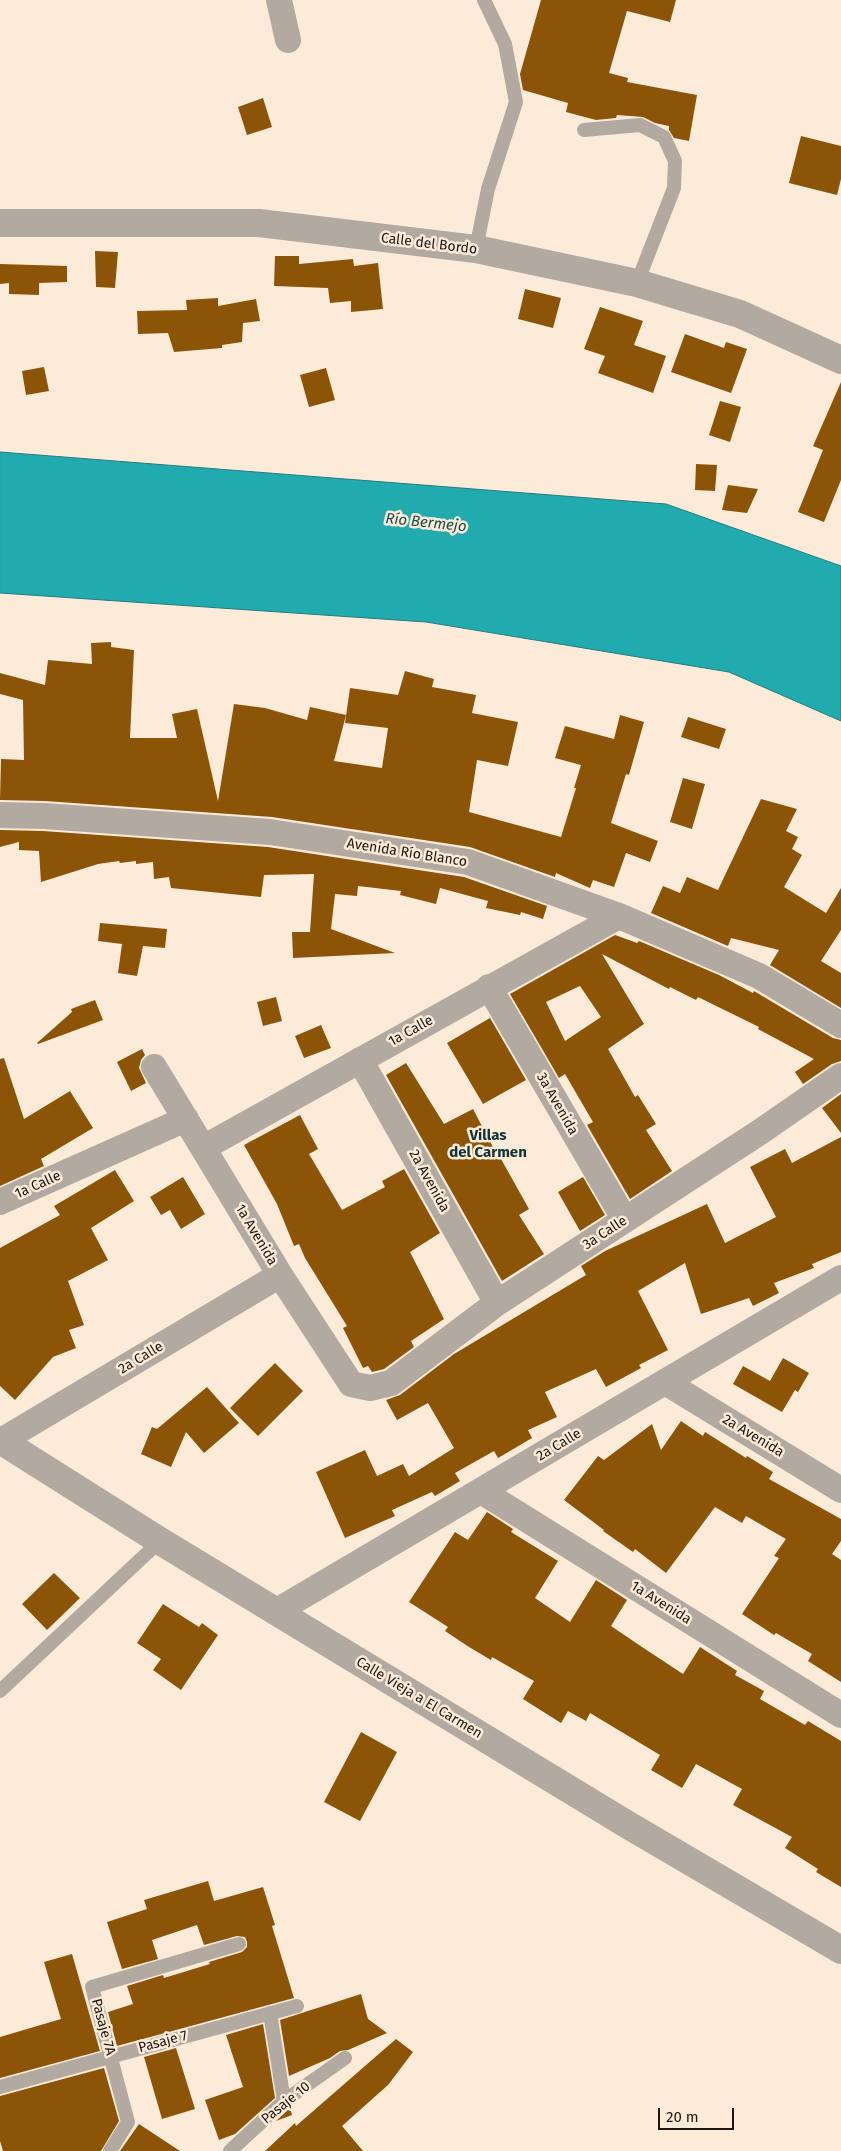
<!DOCTYPE html>
<html>
<head>
<meta charset="utf-8">
<style>
  body { margin:0 }
  #map { position:relative; width:841px; height:2151px; overflow:hidden; background:#fdebda; font-family:"Fira Sans",sans-serif }
  canvas { display:block }
  .scale { position:absolute; left:658px; top:2108px; width:76px; height:22px; box-sizing:border-box; border:2px solid #1e160f; border-top:0; padding-left:6px; font-size:15px; line-height:18px; white-space:nowrap; color:#1e160f; -webkit-text-stroke:4px #fdebda; paint-order:stroke }
</style>
</head>
<body>
<div id="map">
<canvas width="841" height="2151"></canvas>
<div class="scale">20 m</div>
</div>
<script>
const g = document.querySelector('canvas').getContext('2d');
g.lineJoin = 'round';
function paint(path, color) { g.fillStyle = color; g.fill(path, 'evenodd'); }
function strokePath(path, color, width, dash) { g.strokeStyle = color; g.lineWidth = width; g.lineCap = dash ? 'butt' : 'round'; g.setLineDash(dash || []); g.stroke(path); }
function drawText(font, color, halo, rows, align = 'center') {
  g.font = font + ' "Fira Sans",sans-serif'; g.lineWidth = 5; g.setLineDash([]); g.textBaseline = 'middle'; g.strokeStyle = halo; g.fillStyle = color; for (const [text, x, y, turn = 0] of rows) {
    g.save(); g.translate(x, y); g.rotate((+turn || 0) * Math.PI / 180); g.textAlign = isNaN(turn) ? turn : align; if (halo) g.strokeText(text, 0, 0); g.fillText(text, 0, 0); g.restore();
  }
}
const water = new Path2D(`
  M 0,452 L 666,504 L 841,566 L 841,721 L 729,672 L 426,622 L 0,593 Z`);
paint(water, '#22abaf');
strokePath(water, '#217e7f', 1);
paint(new Path2D(`
  M 541,0 L 676,0 L 670,22 L 627,11 L 609,73 L 628,78 L 627,82 L 697,95 L 689,141 L 674,138 L 669,130 L 669,126 L 655,123 L 643,117 L 617,115 L 616,118 L 596,120 L 566,112 L 568,103 L 523,90 L 520,74 Z
  M 263,98 L 272,127 L 247,135 L 238,107 Z
  M 801,136 L 841,146 L 841,179 L 837,195 L 789,183 Z
  M 95,251 L 118,252 L 115,288 L 96,287 Z
  M 275,256 L 299,256 L 299,264 L 353,259 L 354,266 L 378,263 L 383,309 L 351,312 L 351,301 L 330,303 L 328,288 L 274,286 Z
  M 0,264 L 67,266 L 67,282 L 39,283 L 39,295 L 9,294 L 9,283 L 0,284 Z
  M 525,289 L 561,298 L 553,328 L 518,319 Z
  M 218,298 L 218,306 L 256,299 L 260,321 L 243,323 L 242,342 L 222,345 L 222,348 L 174,352 L 168,333 L 138,334 L 137,311 L 187,310 L 186,300 Z
  M 600,307 L 643,321 L 634,345 L 666,356 L 653,393 L 598,373 L 605,356 L 584,349 Z
  M 685,334 L 724,348 L 726,342 L 747,349 L 731,393 L 671,372 Z
  M 44,367 L 49,391 L 26,395 L 22,371 Z
  M 326,368 L 335,400 L 309,407 L 300,375 Z
  M 841,382 L 841,480 L 824,522 L 798,512 L 823,450 L 813,446 Z
  M 720,401 L 741,407 L 730,442 L 709,435 Z
  M 696,464 L 717,465 L 715,491 L 695,490 Z
  M 728,485 L 758,489 L 747,513 L 722,510 Z
  M 111,642 L 111,647 L 134,650 L 130,738 L 177,738 L 172,714 L 197,709 L 218,801 L 234,704 L 265,708 L 307,720 L 310,707 L 346,715 L 334,761 L 382,768 L 388,728 L 345,723 L 350,688 L 398,695 L 405,671 L 434,679 L 432,687 L 476,695 L 472,713 L 518,722 L 508,766 L 477,760 L 469,812 L 561,837 L 576,788 L 574,788 L 581,765 L 555,758 L 565,726 L 614,739 L 620,715 L 644,722 L 629,775 L 626,774 L 611,823 L 658,841 L 650,862 L 626,853 L 614,887 L 593,880 L 590,888 L 556,873 L 555,877 L 470,847 L 272,817 L 45,801 L 0,800 L 1,759 L 24,760 L 23,700 L 0,694 L 0,673 L 45,685 L 48,660 L 92,664 L 91,643 Z
  M 688,717 L 726,729 L 719,749 L 681,737 Z
  M 683,778 L 705,784 L 692,829 L 670,822 Z
  M 761,799 L 797,809 L 786,831 L 798,837 L 792,849 L 802,855 L 784,887 L 826,913 L 841,888 L 841,930 L 821,961 L 841,973 L 841,1008 L 770,965 L 779,950 L 731,938 L 728,946 L 651,913 L 663,886 L 680,893 L 687,877 L 718,890 Z
  M 0,830 L 43,831 L 268,847 L 464,877 L 547,906 L 543,919 L 521,912 L 520,915 L 486,908 L 488,901 L 440,888 L 436,904 L 400,895 L 401,891 L 358,886 L 357,896 L 335,894 L 331,929 L 395,953 L 293,958 L 292,932 L 310,932 L 314,874 L 264,875 L 261,897 L 171,888 L 169,877 L 154,879 L 153,862 L 136,864 L 136,861 L 120,863 L 119,861 L 98,864 L 41,882 L 39,851 L 19,850 L 19,842 L 0,847 Z
  M 100,923 L 167,929 L 165,948 L 143,946 L 137,976 L 118,973 L 122,944 L 98,941 Z
  M 615,935 L 637,943 L 639,941 L 719,975 L 753,993 L 754,991 L 833,1038 L 841,1040 L 841,1061 L 832,1064 L 803,1084 L 795,1072 L 814,1059 L 758,1029 L 759,1027 L 698,997 L 696,1000 L 670,987 L 669,989 L 602,954 L 644,1024 L 608,1049 L 635,1097 L 638,1095 L 656,1124 L 646,1130 L 672,1171 L 630,1199 L 587,1125 L 593,1122 L 565,1074 L 559,1078 L 510,994 ZM 580,986 L 601,1017 L 565,1041 L 546,1002 Z
  M 276,997 L 282,1021 L 263,1026 L 257,1002 Z
  M 95,1000 L 103,1020 L 38,1044 L 37,1043 L 72,1012 L 71,1009 Z
  M 490,1018 L 526,1080 L 483,1104 L 447,1043 Z
  M 321,1025 L 331,1048 L 304,1058 L 295,1036 Z
  M 142,1049 L 145,1055 L 141,1060 L 139,1068 L 146,1083 L 131,1091 L 117,1062 Z
  M 4,1058 L 24,1119 L 70,1091 L 93,1128 L 41,1159 L 44,1166 L 0,1186 L 0,1059 Z
  M 406,1063 L 444,1124 L 473,1109 L 495,1151 L 496,1150 L 529,1209 L 519,1215 L 544,1254 L 502,1281 L 386,1075 Z
  M 841,1094 L 841,1133 L 822,1108 Z
  M 300,1115 L 318,1149 L 309,1154 L 342,1210 L 385,1187 L 382,1181 L 404,1169 L 440,1233 L 410,1252 L 444,1319 L 411,1341 L 414,1347 L 384,1369 L 372,1372 L 368,1366 L 363,1368 L 343,1328 L 347,1326 L 305,1258 L 299,1244 L 294,1246 L 277,1204 L 244,1145 Z
  M 841,1137 L 841,1252 L 812,1264 L 814,1268 L 774,1283 L 779,1293 L 753,1306 L 749,1298 L 701,1314 L 685,1263 L 638,1291 L 668,1350 L 639,1365 L 641,1368 L 606,1387 L 596,1369 L 545,1392 L 557,1417 L 528,1430 L 532,1438 L 498,1458 L 494,1451 L 455,1473 L 460,1481 L 435,1496 L 432,1492 L 392,1510 L 395,1516 L 345,1538 L 316,1472 L 365,1450 L 377,1476 L 403,1464 L 409,1476 L 454,1448 L 428,1403 L 397,1420 L 386,1400 L 400,1395 L 454,1354 L 586,1275 L 581,1266 L 605,1251 L 707,1204 L 725,1243 L 776,1217 L 750,1167 L 785,1149 L 792,1163 Z
  M 115,1170 L 134,1201 L 91,1228 L 108,1260 L 68,1281 L 84,1325 L 69,1330 L 76,1348 L 53,1357 L 15,1400 L 0,1386 L 0,1248 L 60,1215 L 54,1206 Z
  M 183,1177 L 205,1214 L 181,1229 L 170,1210 L 161,1215 L 150,1197 Z
  M 583,1177 L 605,1215 L 580,1231 L 558,1192 Z
  M 783,1358 L 809,1373 L 798,1392 L 795,1390 L 782,1412 L 733,1384 L 743,1366 L 770,1381 Z
  M 275,1363 L 303,1391 L 258,1436 L 230,1408 Z
  M 207,1387 L 239,1423 L 204,1453 L 186,1432 L 171,1467 L 141,1454 L 152,1427 L 157,1429 Z
  M 681,1421 L 703,1436 L 705,1432 L 746,1458 L 747,1456 L 773,1472 L 769,1479 L 841,1519 L 841,1541 L 832,1554 L 841,1560 L 841,1682 L 808,1661 L 812,1654 L 776,1633 L 774,1635 L 742,1614 L 779,1558 L 774,1556 L 786,1539 L 746,1516 L 742,1523 L 715,1507 L 666,1573 L 635,1549 L 633,1552 L 603,1531 L 604,1530 L 564,1500 L 598,1456 L 604,1460 L 652,1424 L 661,1450 Z
  M 487,1512 L 513,1529 L 511,1532 L 558,1561 L 535,1598 L 570,1622 L 596,1580 L 627,1600 L 611,1626 L 642,1647 L 683,1674 L 700,1647 L 737,1671 L 735,1675 L 764,1691 L 760,1699 L 805,1725 L 808,1721 L 841,1741 L 841,1887 L 816,1872 L 818,1869 L 785,1848 L 792,1837 L 733,1805 L 742,1789 L 696,1764 L 682,1788 L 651,1770 L 660,1755 L 590,1713 L 586,1721 L 568,1711 L 561,1723 L 523,1699 L 534,1681 L 492,1657 L 491,1660 L 469,1647 L 445,1631 L 448,1627 L 409,1602 L 455,1532 L 468,1540 Z
  M 54,1573 L 80,1598 L 47,1630 L 22,1604 Z
  M 163,1604 L 199,1627 L 202,1623 L 218,1635 L 181,1690 L 153,1670 L 161,1659 L 137,1643 Z
  M 361,1732 L 397,1752 L 360,1821 L 324,1802 Z
  M 208,1881 L 214,1901 L 263,1887 L 275,1925 L 272,1926 L 294,1998 L 117,2046 L 108,2012 L 133,2004 L 127,1986 L 163,1975 L 164,1978 L 210,1964 L 209,1962 L 242,1952 L 247,1947 L 247,1942 L 245,1937 L 237,1936 L 204,1945 L 197,1925 L 152,1940 L 158,1959 L 122,1969 L 107,1922 L 147,1909 L 144,1900 Z
  M 72,1954 L 100,2051 L 0,2078 L 0,2037 L 61,2019 L 44,1962 Z
  M 361,1994 L 368,2019 L 387,2033 L 348,2050 L 340,2051 L 330,2058 L 289,2076 L 280,2020 Z
  M 263,2024 L 275,2098 L 235,2134 L 219,2140 L 205,2100 L 243,2087 L 226,2035 Z
  M 396,2039 L 413,2052 L 388,2085 L 342,2126 L 363,2151 L 265,2151 L 295,2123 L 296,2126 Z
  M 176,2048 L 195,2109 L 162,2119 L 144,2057 Z
  M 104,2068 L 119,2121 L 101,2151 L 3,2151 L 0,2141 L 0,2096 Z
  M 290,2108 L 292,2115 L 276,2121 Z
  M 139,2124 L 180,2151 L 120,2151 Z`), '#8c5407');
strokePath(new Path2D(`
  M 584,130 L 640,125 L 664,137 L 675,161 L 674,188 L 637,283
  M 476,249 L 488,189 L 516,102 L 505,44 L 484,0
  M 0,1691 L 160,1541
  M 270,2013 L 284,2101
  M 0,2087 L 297,2006
  M 110,2151 L 128,2122 L 92,1987 L 239,1944
  M 230,2151 L 284,2101 L 345,2058`), '#b2a9a0', 14);
strokePath(new Path2D(`
  M 279,0 L 288,40
  M 0,815 L 44,816 L 270,832 L 468,862 L 619,916 L 759,976 L 841,1025
  M 489,987 L 625,1220
  M 360,1060 L 497,1303
  M 154,1067 L 280,1275 L 351,1384 L 370,1388 L 391,1383 L 497,1303 L 760,1132 L 841,1076
  M 203,1148 L 619,916
  M 0,1202 L 186,1119
  M 665,1382 L 841,1490
  M 1,1441 L 280,1275
  M 481,1491 L 841,1715
  M 277,1611 L 841,1278`), '#b2a9a0', 26);
strokePath(new Path2D(`
  M 0,223 L 259,223 L 476,249 L 637,283 L 740,314 L 841,360
  M 0,1440 L 160,1541 L 628,1825 L 841,1950`), '#b2a9a0', 28);
drawText('14px', '#1e160f', '#fdebda', [
  ["Calle del Bordo",429,244,7],
  ["Avenida Río Blanco",407,853,9],
  ["1a Calle",411,1031,-29],
  ["3a Avenida",557,1104,60],
  ["2a Avenida",429,1181,61],
  ["1a Calle",38,1185,-24],
  ["3a Calle",605,1233,-33],
  ["1a Avenida",256,1235,59],
  ["2a Calle",141,1358,-31],
  ["2a Avenida",753,1436,31],
  ["2a Calle",559,1445,-31],
  ["1a Avenida",661,1603,32],
  ["Calle Vieja a El Carmen",419,1698,31],
  ["Pasaje 7A",103,2027,75],
  ["Pasaje 7",163,2042,-15],
  ["Pasaje 10",286,2103,-39]
]);
drawText('italic 15px', '#174d4f', '#fdebda', [
  ["Río Bermejo",426,523,6]
]);
drawText('bold 15px', '#103334', '#fdebda', [
  ["Villas",488,1136],
  ["del Carmen",488,1153]
]);
</script>
</body>
</html>
